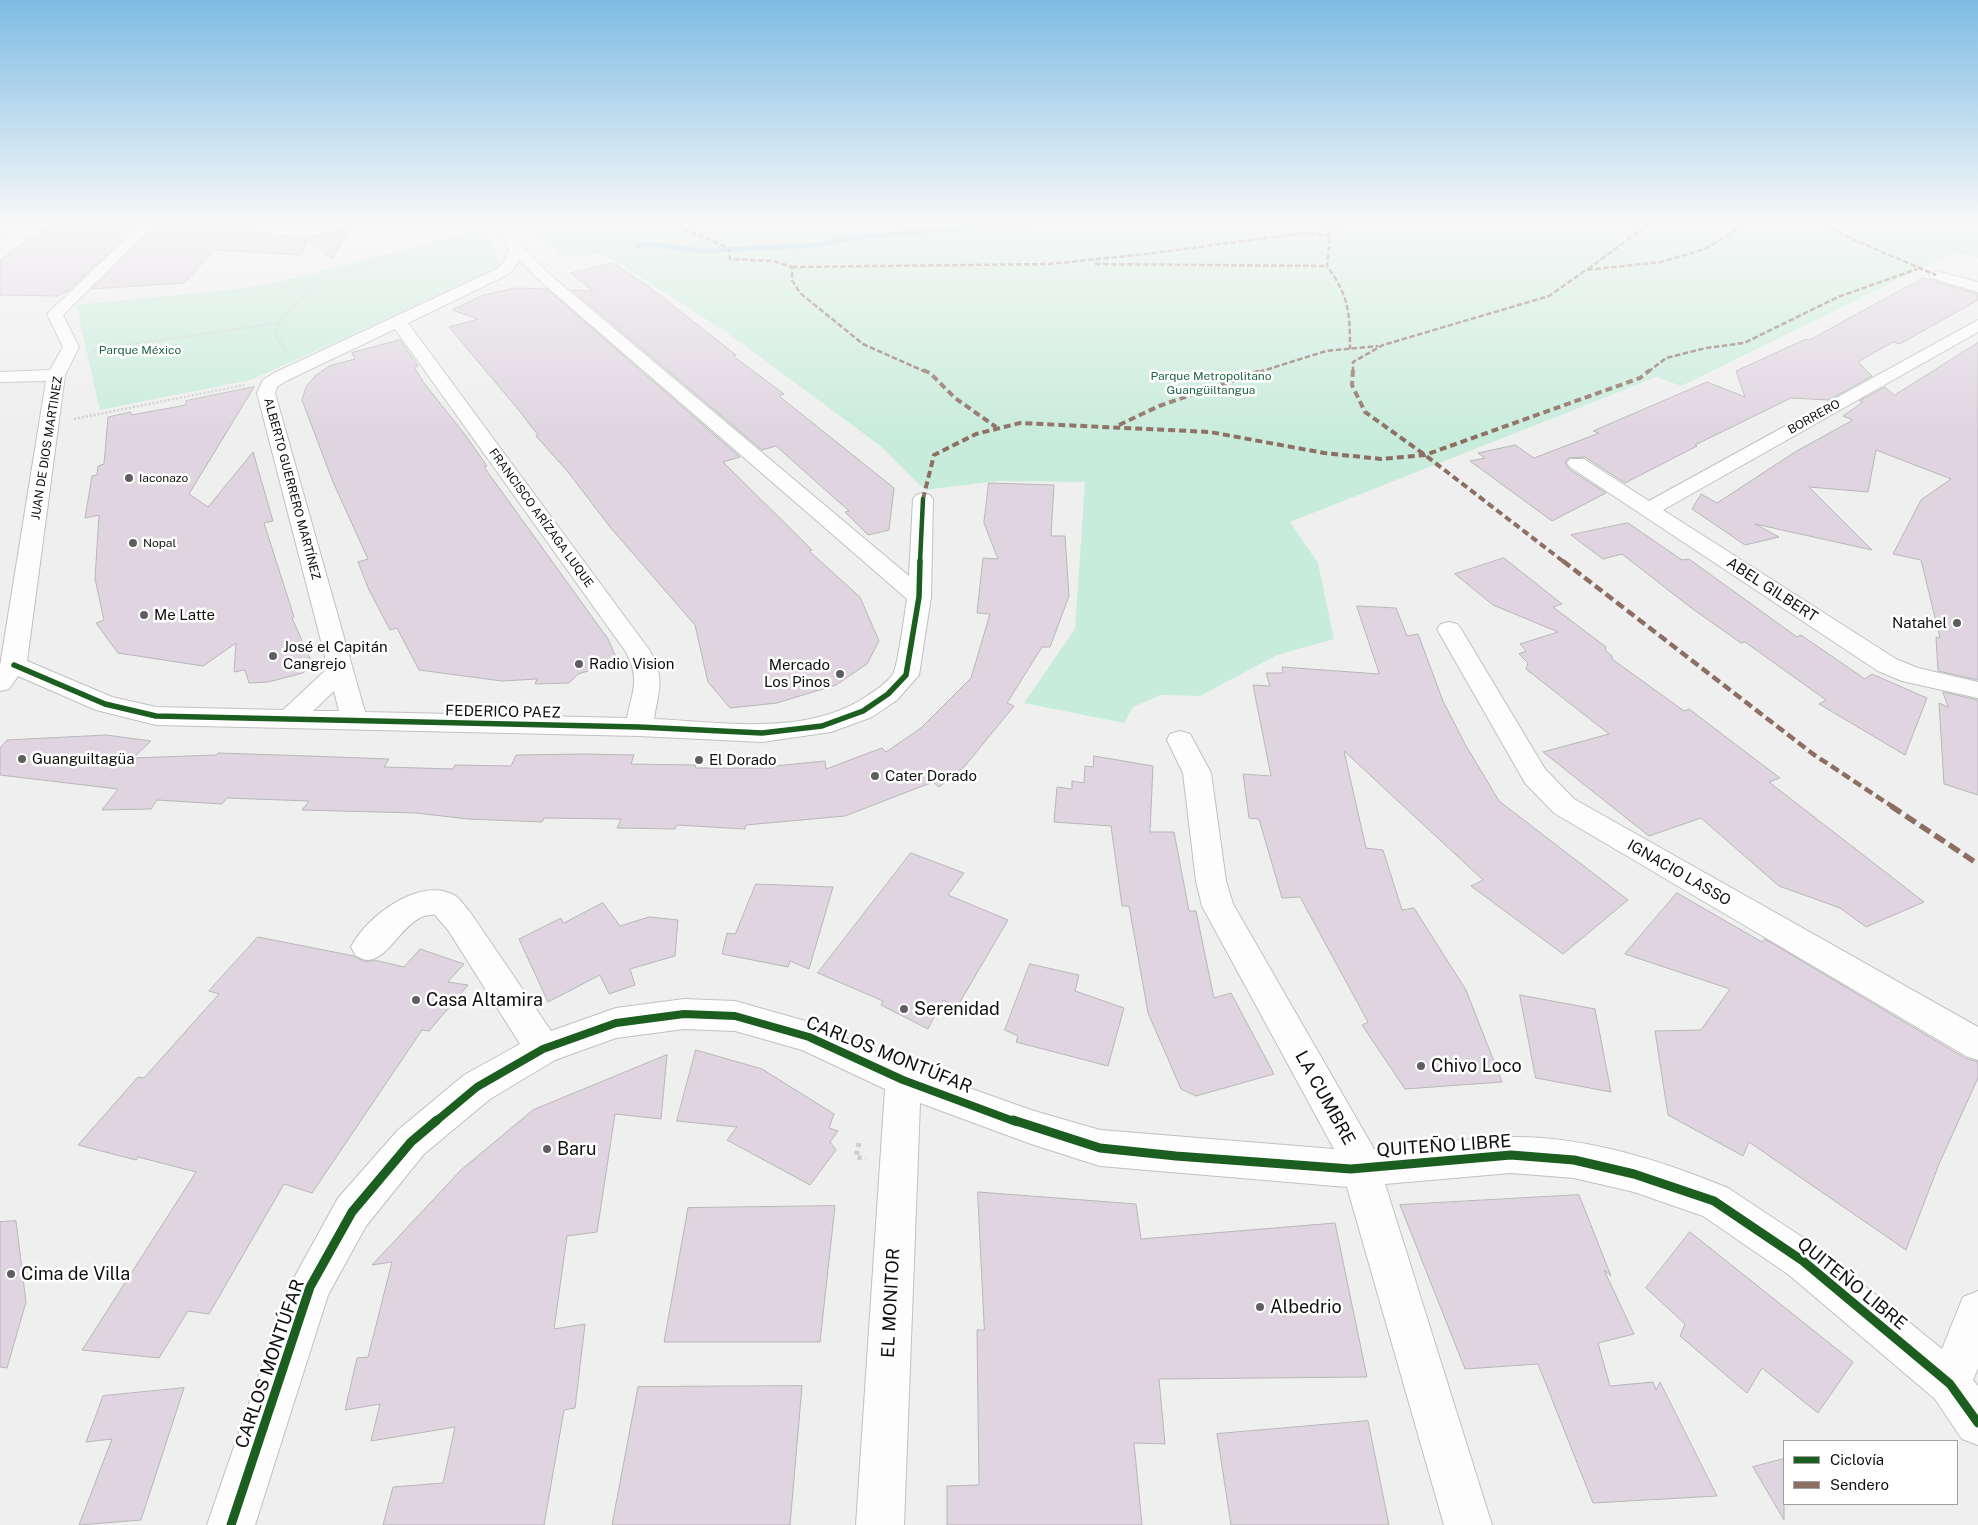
<!DOCTYPE html>
<html>
<head>
<meta charset="utf-8">
<style>
  body { margin:0 }
  #map { position:relative; width:1978px; height:1525px; overflow:hidden; background:#efeff0; font-family:"Public Sans",sans-serif }
  canvas { display:block }
  .legend { position:absolute; left:1783px; top:1440px; width:175px; height:65px; box-sizing:border-box; background:#fff; border:1px solid #9f9fa0; margin:0; padding:6px 9px; list-style:none; font-size:15px; color:#101011 }
  .legend li { display:flex; align-items:center; gap:10px; height:25px }
  .legend b { width:25px; border:1px solid #9f9fa0 }
</style>
</head>
<body>
<div id="map">
<canvas width="1978" height="1525"></canvas>
<ul class="legend">
<li><b style="height:6px;background:#1b5e20"></b>Ciclovía</li>
<li><b style="height:6px;background:#8d6e63"></b>Sendero</li>
</ul>
</div>
<script>
const g = document.querySelector('canvas').getContext('2d');
g.lineJoin = 'round';
function paint(path, color) { g.fillStyle = color; g.fill(path, 'evenodd'); }
function strokePath(path, color, width, dash) { g.strokeStyle = color; g.lineWidth = width; g.lineCap = dash ? 'butt' : 'round'; g.setLineDash(dash || []); g.stroke(path); }
function drawText(font, color, halo, rows, align = 'center') {
  g.font = font + ' "Public Sans",sans-serif'; g.lineWidth = 5; g.setLineDash([]); g.textBaseline = 'middle'; g.strokeStyle = halo; g.fillStyle = color; for (const [text, x, y, turn = 0] of rows) {
    g.save(); g.translate(x, y); g.rotate((+turn || 0) * Math.PI / 180); g.textAlign = isNaN(turn) ? turn : align; if (halo) g.strokeText(text, 0, 0); g.fillText(text, 0, 0); g.restore();
  }
}
paint(new Path2D(`
  M 560,223 L 1978,223 L 1978,258 L 1955,252 L 1681,386 L 1657,377 L 1290,522 L 1318,563 L 1334,639 L 1277,655 L 1200,696 L 1161,695 L 1133,707 L 1124,723 L 1024,703 L 1075,629 L 1085,482 L 997,481 L 925,490 L 882,447 L 725,331 L 602,253 L 563,258 L 531,228 Z
  M 483,229 L 503,267 L 251,380 L 100,410 L 76,305 L 237,289 L 291,279 Z`), '#c8ecdb');
strokePath(new Path2D(`
  M 638,245 L 658,245 L 700,251 L 817,245 L 860,237 L 1032,223`), '#80c7de', 5);
const building = new Path2D(`
  M 72,223 L 140,223 L 69,290 L 58,296 L 0,295 L 0,260 L 49,224 Z
  M 158,223 L 245,223 L 253,230 L 266,234 L 297,237 L 329,234 L 353,224 L 332,259 L 307,240 L 301,255 L 215,250 L 184,283 L 92,289 Z
  M 613,263 L 648,286 L 736,355 L 733,356 L 784,394 L 779,396 L 894,488 L 889,530 L 868,535 L 845,512 L 849,511 L 776,446 L 762,450 L 572,290 L 593,291 L 571,273 Z
  M 1923,278 L 1978,294 L 1978,300 L 1900,344 L 1893,342 L 1858,362 L 1872,376 L 1829,400 L 1791,398 L 1695,445 L 1697,446 L 1625,483 L 1585,457 L 1568,458 L 1565,463 L 1569,469 L 1606,493 L 1552,521 L 1470,461 L 1485,458 L 1478,453 L 1515,445 L 1534,458 L 1599,433 L 1593,431 L 1707,382 L 1745,397 L 1736,371 L 1806,339 L 1809,340 Z
  M 515,288 L 547,289 L 740,457 L 723,462 L 812,550 L 809,551 L 860,597 L 879,641 L 867,664 L 836,685 L 777,703 L 730,708 L 708,682 L 695,625 L 610,527 L 568,472 L 536,436 L 538,435 L 517,408 L 449,327 L 478,319 L 452,310 L 481,296 Z
  M 400,340 L 418,366 L 414,367 L 424,383 L 466,436 L 487,466 L 484,467 L 608,639 L 618,662 L 578,674 L 569,683 L 535,684 L 537,679 L 502,681 L 419,670 L 397,628 L 390,630 L 369,590 L 358,562 L 368,559 L 333,482 L 302,400 L 306,387 L 315,376 L 329,366 L 355,359 L 352,353 Z
  M 1978,343 L 1978,680 L 1938,671 L 1936,637 L 1940,638 L 1921,560 L 1893,554 L 1921,500 L 1951,479 L 1876,450 L 1868,492 L 1809,487 L 1872,550 L 1755,524 L 1779,537 L 1745,545 L 1692,509 L 1701,494 L 1717,503 L 1795,452 L 1853,420 L 1843,416 L 1863,402 L 1859,401 L 1885,387 L 1894,395 Z
  M 254,387 L 189,494 L 208,507 L 253,452 L 273,521 L 264,523 L 294,617 L 292,618 L 312,663 L 303,673 L 268,682 L 249,683 L 245,670 L 234,672 L 236,643 L 203,666 L 118,653 L 96,623 L 104,620 L 95,579 L 99,515 L 85,518 L 92,476 L 97,475 L 98,466 L 104,464 L 108,417 L 131,412 L 131,415 L 186,405 L 186,401 Z
  M 989,483 L 1054,485 L 1051,536 L 1065,536 L 1069,596 L 1050,647 L 1042,647 L 1007,703 L 1014,706 L 965,766 L 939,787 L 933,782 L 845,816 L 746,825 L 745,829 L 677,825 L 675,829 L 617,828 L 621,819 L 544,818 L 542,822 L 468,819 L 416,813 L 302,810 L 309,801 L 227,798 L 222,804 L 157,800 L 151,809 L 102,810 L 118,789 L 0,775 L 0,748 L 7,740 L 106,735 L 151,741 L 133,758 L 216,755 L 218,753 L 309,756 L 389,759 L 384,767 L 453,769 L 455,765 L 511,766 L 516,755 L 584,754 L 634,755 L 631,764 L 696,765 L 695,768 L 773,768 L 774,766 L 825,761 L 826,769 L 882,748 L 886,752 L 921,728 L 971,678 L 990,614 L 977,613 L 983,558 L 998,559 L 984,523 Z
  M 1628,523 L 1682,560 L 1689,559 L 1797,637 L 1801,635 L 1865,679 L 1872,674 L 1927,698 L 1905,755 L 1819,704 L 1826,700 L 1745,642 L 1741,643 L 1690,607 L 1622,554 L 1603,559 L 1571,535 Z
  M 1504,558 L 1562,604 L 1553,607 L 1606,647 L 1605,650 L 1612,656 L 1612,659 L 1684,711 L 1689,709 L 1780,778 L 1769,782 L 1924,902 L 1866,927 L 1840,908 L 1779,886 L 1701,818 L 1649,836 L 1543,752 L 1609,734 L 1526,669 L 1528,663 L 1519,654 L 1526,651 L 1520,644 L 1558,632 L 1493,605 L 1455,574 Z
  M 1357,606 L 1396,608 L 1407,636 L 1418,634 L 1443,701 L 1465,744 L 1499,801 L 1628,900 L 1563,954 L 1471,886 L 1483,880 L 1344,751 L 1366,848 L 1383,850 L 1402,910 L 1414,908 L 1466,990 L 1502,1082 L 1405,1089 L 1362,1025 L 1368,1022 L 1300,897 L 1282,898 L 1259,819 L 1249,818 L 1243,774 L 1271,776 L 1253,685 L 1270,686 L 1266,673 L 1283,673 L 1282,667 L 1379,674 Z
  M 1943,692 L 1978,700 L 1978,795 L 1944,784 L 1939,703 L 1948,707 Z
  M 1094,756 L 1153,766 L 1150,832 L 1174,832 L 1189,911 L 1196,911 L 1214,998 L 1231,993 L 1274,1074 L 1196,1096 L 1181,1089 L 1148,1013 L 1129,906 L 1122,906 L 1111,826 L 1054,822 L 1057,787 L 1072,789 L 1072,781 L 1084,783 L 1085,766 L 1093,767 Z
  M 911,853 L 964,873 L 948,895 L 1008,920 L 957,1007 L 943,1000 L 928,1029 L 881,1005 L 883,1001 L 818,973 Z
  M 756,884 L 833,887 L 809,969 L 790,961 L 788,967 L 722,954 L 727,933 L 735,934 Z
  M 1677,893 L 1762,942 L 1765,939 L 1965,1058 L 1978,1062 L 1978,1078 L 1939,1164 L 1906,1250 L 1749,1142 L 1743,1156 L 1668,1115 L 1655,1031 L 1701,1030 L 1730,989 L 1625,954 Z
  M 603,903 L 620,926 L 649,917 L 678,920 L 675,956 L 630,969 L 635,985 L 609,994 L 600,975 L 548,1002 L 519,939 L 561,918 L 563,923 Z
  M 258,937 L 354,956 L 365,962 L 374,960 L 404,967 L 420,949 L 464,964 L 448,982 L 468,985 L 429,1031 L 422,1030 L 312,1193 L 284,1184 L 209,1314 L 188,1311 L 159,1358 L 82,1350 L 196,1172 L 138,1157 L 136,1160 L 78,1145 L 138,1077 L 144,1078 L 219,994 L 209,991 Z
  M 1030,964 L 1079,975 L 1075,991 L 1124,1008 L 1108,1066 L 1016,1042 L 1018,1036 L 1005,1030 Z
  M 1520,995 L 1595,1009 L 1611,1092 L 1536,1078 Z
  M 696,1050 L 762,1069 L 834,1114 L 829,1128 L 838,1131 L 830,1142 L 836,1150 L 810,1185 L 727,1140 L 737,1127 L 677,1121 Z
  M 667,1055 L 661,1119 L 615,1114 L 597,1232 L 567,1236 L 554,1329 L 585,1324 L 575,1408 L 564,1410 L 544,1525 L 383,1525 L 393,1487 L 443,1483 L 455,1427 L 371,1441 L 380,1404 L 345,1410 L 357,1358 L 368,1357 L 392,1262 L 372,1265 L 461,1170 L 533,1110 Z
  M 978,1192 L 1136,1204 L 1141,1239 L 1335,1223 L 1367,1377 L 1159,1379 L 1165,1444 L 1134,1443 L 1142,1525 L 947,1525 L 947,1486 L 979,1485 L 977,1330 L 984,1330 Z
  M 1579,1195 L 1611,1276 L 1604,1270 L 1634,1334 L 1598,1343 L 1610,1386 L 1653,1382 L 1656,1390 L 1660,1382 L 1717,1496 L 1593,1503 L 1538,1364 L 1465,1369 L 1400,1205 Z
  M 835,1206 L 820,1342 L 664,1342 L 688,1208 Z
  M 16,1221 L 26,1302 L 7,1368 L 0,1367 L 0,1222 Z
  M 1690,1232 L 1853,1362 L 1818,1413 L 1762,1368 L 1747,1393 L 1680,1336 L 1685,1324 L 1646,1288 Z
  M 802,1386 L 790,1525 L 612,1525 L 638,1387 Z
  M 184,1388 L 141,1520 L 79,1525 L 112,1439 L 86,1442 L 103,1396 Z
  M 1368,1421 L 1389,1525 L 1231,1525 L 1217,1434 Z
  M 1784,1459 L 1784,1520 L 1753,1467 Z`);
paint(building, '#dfd4e0');
strokePath(building, '#b7b7b7', 1);
const minor = new Path2D(`
  M 142,223 L 156,223 L 63,315 L 79,347 L 65,375 L 27,661 L 112,697 L 156,707 L 283,710 L 328,668 L 257,393 L 263,380 L 274,373 L 497,269 L 502,265 L 509,249 L 493,223 L 507,223 L 522,246 L 548,273 L 909,576 L 913,499 L 916,495 L 923,493 L 930,495 L 933,499 L 931,597 L 919,675 L 897,700 L 872,717 L 831,732 L 762,742 L 639,736 L 156,725 L 96,710 L 18,676 L 9,689 L 0,691 L 0,666 L 46,381 L 0,382 L 0,372 L 50,370 L 63,347 L 47,314 ZM 519,260 L 538,279 L 907,599 C 905,612 898,666 893,674 C 887,683 876,690 867,696 C 806,737 723,722 654,719 C 659,688 665,680 650,651 L 408,323 L 507,275 L 513,270 ZM 395,329 L 626,652 C 640,680 633,689 627,718 L 365,712 L 275,393 L 277,387 L 286,381 ZM 334,691 L 339,711 L 313,711 Z
  M 247,223 C 264,221 280,227 298,228 C 315,228 331,221 348,223 C 335,239 260,239 247,223 Z
  M 1936,271 L 1978,282 L 1978,292 L 1931,278 L 1929,275 Z
  M 1978,320 L 1978,332 L 1663,510 L 1896,659 L 1918,668 L 1978,682 L 1978,698 L 1902,681 L 1878,671 L 1570,467 L 1567,463 L 1570,459 L 1584,459 L 1649,501 Z
  M 1449,622 L 1457,624 L 1461,629 L 1545,769 L 1574,799 L 1978,1027 L 1978,1060 L 1966,1056 L 1554,813 L 1525,783 L 1437,629 L 1441,624 Z
  M 1180,731 L 1190,734 L 1211,773 L 1226,881 L 1233,904 L 1374,1149 C 1419,1145 1465,1138 1510,1137 C 1584,1136 1661,1160 1728,1188 L 1817,1247 L 1942,1349 L 1963,1297 L 1978,1291 L 1978,1368 L 1973,1380 L 1978,1386 L 1978,1445 L 1962,1439 L 1935,1399 L 1789,1275 L 1703,1216 L 1634,1192 L 1574,1178 L 1511,1173 L 1385,1184 L 1492,1525 L 1444,1525 L 1347,1187 L 1100,1166 L 1031,1144 L 920,1103 L 904,1525 L 856,1525 L 885,1089 L 802,1050 L 735,1031 L 684,1029 L 616,1038 L 555,1060 L 490,1099 L 424,1154 L 366,1226 L 328,1295 L 255,1525 L 207,1525 L 289,1287 L 338,1198 L 398,1130 L 464,1075 L 520,1044 L 448,930 L 435,915 C 405,912 392,960 367,960 C 364,960 359,957 356,956 L 351,947 C 366,917 419,876 454,895 C 460,898 465,907 470,912 L 551,1031 L 616,1008 L 684,999 L 735,1001 L 809,1022 L 913,1068 L 1031,1110 L 1100,1130 L 1334,1149 L 1202,906 L 1196,881 L 1183,773 L 1167,740 L 1170,734 Z`);
const major = new Path2D(`
  M 6,223 L 21,223 L 0,237 L 0,227 Z`);
strokePath(minor, '#c1c1c1', 2);
strokePath(major, '#cacaca', 2);
strokePath(new Path2D(`
  M 93,350 L 279,323
  M 287,351 L 275,335 L 279,323 L 318,278 L 480,230`), '#cececf', 2, [1, 1]);
strokePath(new Path2D(`
  M 74,419 L 244,385`), '#cececf', 2.5, [2, 2]);
strokePath(new Path2D(`
  M 859,1143 L 856,1157 L 866,1159`), '#cececf', 5, [4, 4]);
paint(minor, '#fdfdfd');
paint(major, '#f2ece9');
strokePath(new Path2D(`
  M 682,223 L 681,228 L 729,248 L 730,259 L 773,261 L 792,267 L 792,280 L 800,293 L 863,344 L 926,372
  M 1325,223 L 1330,236 L 1327,266 C 1349,296 1350,313 1350,349
  M 1824,223 L 1845,236 L 1936,275
  M 1327,227 L 1348,223
  M 1095,264 L 1327,266
  M 792,267 L 1049,264 L 1146,254 L 1303,233 L 1330,236
  M 1588,269 L 1650,223
  M 1259,372 L 1326,351 L 1378,346
  M 1353,372 L 1353,362 L 1383,345 L 1549,296 L 1586,270 L 1661,262 L 1705,249 L 1747,223
  M 1648,372 L 1666,358 L 1706,348 L 1744,343 L 1838,297 L 1917,269`), '#8d6e63', 2.5, [5.5, 2.5]);
strokePath(new Path2D(`
  M 923,370 L 930,373 L 955,398 L 996,427
  M 1353,370 L 1352,385 L 1365,412 L 1425,455 L 1564,562
  M 1119,425 L 1159,406 L 1263,370
  M 923,499 L 934,455 L 976,434 L 1020,423 L 1210,432 L 1324,453 L 1381,459 L 1425,455 L 1640,378 L 1650,370`), '#8d6e63', 4, [7, 4]);
strokePath(new Path2D(`
  M 1563,561 L 1813,754 L 1893,807`), '#8d6e63', 4.5, [9, 4.5]);
strokePath(new Path2D(`
  M 1891,806 L 1978,864`), '#8d6e63', 5.5, [12, 5.5]);
strokePath(new Path2D(`
  M 920,562 L 923,499`), '#1b5e20', 4.5);
strokePath(new Path2D(`
  M 14,665 L 105,704 L 156,716 L 639,727 L 762,733 L 822,726 L 863,711 L 888,694 L 906,675 L 919,597 L 920,561`), '#1b5e20', 5.5);
strokePath(new Path2D(`
  M 435,1122 L 477,1087 L 543,1049 L 616,1023 L 684,1014 L 735,1016 L 809,1037 L 903,1080 L 1016,1122`), '#1b5e20', 8);
strokePath(new Path2D(`
  M 1013,1120 L 1100,1148 L 1176,1156 L 1351,1169 L 1511,1155 L 1574,1160 L 1634,1174 L 1714,1201 L 1803,1261 L 1950,1384 L 1978,1423
  M 231,1525 L 310,1287 L 352,1212 L 411,1142 L 437,1120`), '#1b5e20', 9);
const sky = g.createLinearGradient(0, 0, 0, 436);
sky.addColorStop(0, '#7ebce4');
sky.addColorStop(0.51, '#f8f8f8');
sky.addColorStop(1, '#f8f8f800');
g.fillStyle = sky;
g.fillRect(0, 0, 1978, 436);
for (const [x, y, r, color] of [
  [129,478,5,"#5e5e5f"],
  [133,543,5,"#5e5e5f"],
  [144,615,5,"#5e5e5f"],
  [1957,623,5,"#5e5e5f"],
  [273,656,5,"#5e5e5f"],
  [579,664,5,"#5e5e5f"],
  [840,674,5,"#5e5e5f"],
  [22,759,5,"#5e5e5f"],
  [699,760,5,"#5e5e5f"],
  [875,776,5,"#5e5e5f"],
  [416,1000,5,"#5e5e5f"],
  [904,1009,5,"#5e5e5f"],
  [1421,1066,5,"#5e5e5f"],
  [547,1149,5,"#5e5e5f"],
  [11,1274,5,"#5e5e5f"],
  [1260,1307,5,"#5e5e5f"]
]) { const dot = new Path2D(); dot.arc(x, y, r, 0, 2 * Math.PI); g.fillStyle = color; g.fill(dot); strokePath(dot, '#fff', 2); }
drawText('12px', '#23654b', '#fff', [
  ["Parque México",140,350],
  ["Parque Metropolitano",1211,376],
  ["Guangüiltangua",1211,390]
]);
drawText('12px', '#101011', '#fff', [
  ["BORRERO",1814,417,-29],
  ["JUAN DE DIOS MARTINEZ",47,448,-81],
  ["ALBERTO GUERRERO MARTÍNEZ",292,489,75],
  ["FRANCISCO ARÍZAGA LUQUE",541,518,54]
]);
drawText('12px', '#101011', '#fff', [
  ["Iaconazo",139,478],
  ["Nopal",143,543]
], 'left');
drawText('15px', '#101011', '#fff', [
  ["ABEL GILBERT",1772,590,33],
  ["FEDERICO PAEZ",503,712,1],
  ["IGNACIO LASSO",1679,873,30]
]);
drawText('15px', '#101011', '#fff', [
  ["Me Latte",154,615],
  ["Natahel",1947,623,"right"],
  ["José el Capitán",283,647],
  ["Cangrejo",283,664],
  ["Radio Vision",589,664],
  ["Mercado",830,665,"right"],
  ["Los Pinos",830,682,"right"],
  ["Guanguiltagüa",32,759],
  ["El Dorado",709,760],
  ["Cater Dorado",885,776]
], 'left');
drawText('18px', '#101011', '#fff', [
  ["Casa Altamira",426,1000],
  ["Serenidad",914,1009],
  ["Chivo Loco",1431,1066],
  ["Baru",557,1149],
  ["Cima de Villa",21,1274],
  ["Albedrio",1270,1307]
], 'left');
drawText('18px', '#101011', '#fff', [
  ["CARLOS MONTÚFAR",889,1055,22],
  ["LA CUMBRE",1325,1098,61],
  ["QUITEÑO LIBRE",1444,1146,-4],
  ["QUITEÑO LIBRE",1852,1284,39],
  ["EL MONITOR",891,1303,-87],
  ["CARLOS MONTÚFAR",270,1364,-71]
]);
</script>
</body>
</html>
